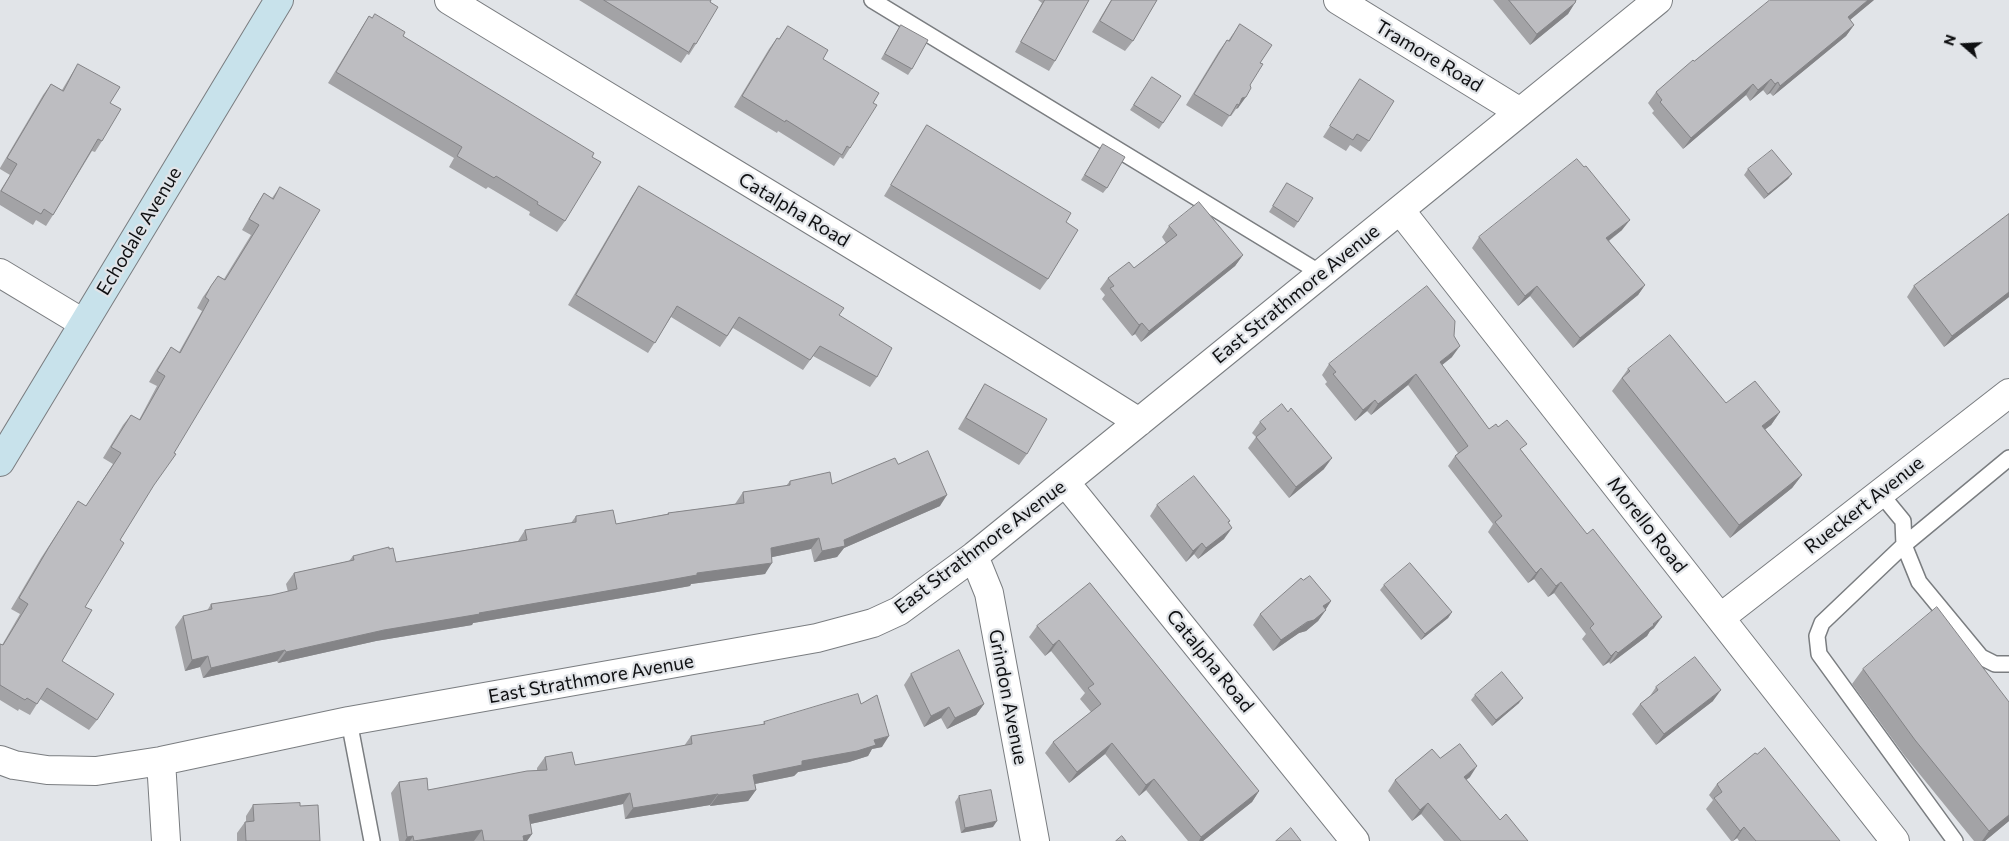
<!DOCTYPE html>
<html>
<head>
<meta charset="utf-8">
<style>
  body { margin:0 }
  #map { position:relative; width:2009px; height:841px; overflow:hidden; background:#e1e4e8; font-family:Commissioner,sans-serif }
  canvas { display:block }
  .north { position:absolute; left:1939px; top:20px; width:50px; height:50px; -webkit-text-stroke:4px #e1e4e8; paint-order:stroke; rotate:289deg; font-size:14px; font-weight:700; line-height:20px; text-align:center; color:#0f1012 }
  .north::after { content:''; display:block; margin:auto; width:18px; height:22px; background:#0f1012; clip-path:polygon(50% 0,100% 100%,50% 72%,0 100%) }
</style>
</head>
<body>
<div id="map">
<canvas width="2009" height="841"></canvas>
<div class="north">N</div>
</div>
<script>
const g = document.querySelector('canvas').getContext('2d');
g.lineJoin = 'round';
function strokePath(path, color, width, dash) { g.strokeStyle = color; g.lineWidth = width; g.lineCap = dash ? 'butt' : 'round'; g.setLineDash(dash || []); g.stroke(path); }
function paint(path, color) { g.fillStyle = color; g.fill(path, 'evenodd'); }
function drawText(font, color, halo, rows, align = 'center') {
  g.font = font + ' Commissioner,sans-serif'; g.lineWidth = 4.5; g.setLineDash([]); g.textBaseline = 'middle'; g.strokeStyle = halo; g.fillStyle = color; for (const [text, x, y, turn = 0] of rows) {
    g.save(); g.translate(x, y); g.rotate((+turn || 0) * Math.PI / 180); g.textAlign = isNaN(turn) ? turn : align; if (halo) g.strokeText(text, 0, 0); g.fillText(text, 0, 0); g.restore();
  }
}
const service = new Path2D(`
  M 872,0 L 1322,274
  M 1880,493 L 1903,521 L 1904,545 L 1919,582 L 1981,657 L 1995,664 L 2009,664
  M 349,721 L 372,841
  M 1955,841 L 1819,654 L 1817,636 L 1822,623 L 1904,545 L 2009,458`);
const minor = new Path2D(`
  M 449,0 C 679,141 911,278 1139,422
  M 1338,0 L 1520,112
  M 1400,210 L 1895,841
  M 0,273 L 83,323
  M 1065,482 L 1355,841
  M 974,556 L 989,593 L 1035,841
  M 1720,618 L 2009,393
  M 0,760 L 14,765 L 47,770 L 96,771 L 161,761 L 349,721 L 817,638 L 873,623 L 899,611 L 974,556 L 1658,0
  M 161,761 L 166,841`);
const secondary = new Path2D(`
  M 0,462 L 279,0`);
strokePath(service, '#7a7d80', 18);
strokePath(minor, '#7a7d80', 30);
strokePath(secondary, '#7a7d80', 30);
strokePath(service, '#fff', 15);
strokePath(minor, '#fff', 28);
strokePath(secondary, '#c8e2eb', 28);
paint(new Path2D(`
  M 579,0 L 711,0 L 696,44 L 689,55 L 687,54 L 681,63 Z
  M 1038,0 L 1089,0 L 1055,61 L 1049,71 L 1015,52 L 1042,3 Z
  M 1111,0 L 1157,0 L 1133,41 L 1125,51 L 1092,32 Z
  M 1493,0 L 1576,0 L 1568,14 L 1530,45 Z
  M 1874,0 L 1850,20 L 1854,25 L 1846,36 L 1773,96 L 1770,93 L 1767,95 L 1763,90 L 1750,101 L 1746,95 L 1683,149 L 1652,113 L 1654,111 L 1648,103 L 1656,92 L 1694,61 Z
  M 369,16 L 403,36 L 592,157 L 565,221 L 557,232 L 529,215 L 530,212 L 488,187 L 486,189 L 449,167 L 454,158 L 328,83 L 362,27 Z
  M 1240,24 L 1260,63 L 1250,85 L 1238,108 L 1236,109 L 1231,116 L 1230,115 L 1222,127 L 1186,105 L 1219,51 L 1227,40 L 1228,41 Z
  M 901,25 L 912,69 L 908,75 L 881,59 L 897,31 Z
  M 788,26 L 823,59 L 873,103 L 850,148 L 843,159 L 840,157 L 834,166 L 778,131 L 777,133 L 734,107 L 769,49 L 777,38 L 779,39 Z
  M 78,64 L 110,103 L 102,141 L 95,152 L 92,151 L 53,215 L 46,226 L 36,220 L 33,225 L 0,205 L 0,191 L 10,175 L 0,169 L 0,168 L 43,95 L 51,84 L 62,90 L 71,75 Z
  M 1360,79 L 1369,141 L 1361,152 L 1350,145 L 1346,151 L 1323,137 Z
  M 1148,83 L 1181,96 L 1159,129 L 1130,110 Z
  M 927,125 L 1066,222 L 1048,279 L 1040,290 L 884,196 L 920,136 Z
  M 1103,144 L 1107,188 L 1103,193 L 1081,180 Z
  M 1748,169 L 1792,174 L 1788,179 L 1764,199 L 1744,175 Z
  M 1287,183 L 1298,222 L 1294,228 L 1269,212 Z
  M 639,186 L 839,315 L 877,377 L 870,387 L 813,356 L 803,370 L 733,328 L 720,347 L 671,317 L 648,353 L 568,305 L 632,196 Z
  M 280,187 L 152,487 L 120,540 L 85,607 L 62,661 L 97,720 L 89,730 L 40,699 L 30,715 L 19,709 L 18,711 L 0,700 L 0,644 L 2,645 L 20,614 L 11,609 L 41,558 L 71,512 L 78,501 L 86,506 L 113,464 L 103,458 L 123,425 L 131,415 L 139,420 L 157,386 L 149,382 L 156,370 L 171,347 L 179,352 L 202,311 L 197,308 L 203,297 L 218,276 L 224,279 L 251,235 L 242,230 L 257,204 L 264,193 L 272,198 Z
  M 2009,214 L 2009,297 L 1944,347 L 1907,297 L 1914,286 Z
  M 1169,226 L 1243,255 L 1235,266 L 1141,342 L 1135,334 L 1132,336 L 1102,299 L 1105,295 L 1100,289 L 1108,278 L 1134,268 L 1166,243 L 1162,237 Z
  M 1622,230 L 1609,241 L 1645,285 L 1638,295 L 1573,348 L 1530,296 L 1518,306 L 1472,248 L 1479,237 Z
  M 1452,357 L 1442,365 L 1489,429 L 1522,451 L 1654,628 L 1650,631 L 1647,636 L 1610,664 L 1609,662 L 1603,666 L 1582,639 L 1586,634 L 1554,593 L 1548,597 L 1534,579 L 1528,583 L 1488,532 L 1493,524 L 1448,466 L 1455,456 L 1458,453 L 1408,385 L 1371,415 L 1367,411 L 1355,421 L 1325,384 L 1327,382 L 1322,375 L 1329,364 Z
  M 1628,369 L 1726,403 L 1780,412 L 1771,425 L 1765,429 L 1802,475 L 1792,488 L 1730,538 L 1612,391 Z
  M 985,384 L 1027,454 L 1019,465 L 958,429 L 978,395 Z
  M 1260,422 L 1324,469 L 1289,498 L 1248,448 L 1256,437 L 1252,433 Z
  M 898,464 L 940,506 L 844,548 L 837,557 L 814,562 L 811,549 L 772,557 L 765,574 L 691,584 L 690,586 L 657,592 L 473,623 L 472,625 L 376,641 L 278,663 L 277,661 L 203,678 L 200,667 L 185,671 L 175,627 L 183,616 L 207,611 L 211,604 L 272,595 L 288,592 L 286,584 L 294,573 L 349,561 L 353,556 L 396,562 L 518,541 L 525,530 L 571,523 L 576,516 L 616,524 L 667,514 L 668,513 L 735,504 L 743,492 L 786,486 L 790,481 L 832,484 Z
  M 1157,505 L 1230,521 L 1228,523 L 1224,539 L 1198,559 L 1194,554 L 1186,562 L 1150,516 Z
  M 1303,580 L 1331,601 L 1318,621 L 1306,631 L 1299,633 L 1273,651 L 1253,625 L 1260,614 Z
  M 1090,583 L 1259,791 L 1252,802 L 1203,841 L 1188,841 L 1146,790 L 1139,796 L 1105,754 L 1069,783 L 1045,753 L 1053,742 L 1091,712 L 1080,699 L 1085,693 L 1051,651 L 1045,656 L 1029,637 L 1037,626 Z
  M 1384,585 L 1452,612 L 1448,618 L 1421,640 L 1380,590 Z
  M 1863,669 L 2009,702 L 2009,821 L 1985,841 L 1974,841 L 1904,755 L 1852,684 Z
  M 911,674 L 984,704 L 976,715 L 947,729 L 941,718 L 924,727 L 904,685 Z
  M 1656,687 L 1713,701 L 1656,745 L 1632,714 L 1640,704 L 1650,696 Z
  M 1475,695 L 1519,703 L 1492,726 L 1471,700 Z
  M 861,704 L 882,747 L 872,749 L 868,756 L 849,762 L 798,772 L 794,776 L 755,784 L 756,790 L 748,801 L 710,806 L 710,805 L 625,819 L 623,804 L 530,824 L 532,834 L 527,841 L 399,841 L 391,793 L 399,782 L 428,790 L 537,770 L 537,768 L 545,757 L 575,765 L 684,746 L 691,736 L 763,725 L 764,722 Z
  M 1440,758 L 1470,777 L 1466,780 L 1500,820 L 1528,841 L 1444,841 L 1421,814 L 1412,821 L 1388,791 L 1395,780 Z
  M 1717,784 L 1840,841 L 1739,841 L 1737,838 L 1733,841 L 1731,841 L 1706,809 L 1713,800 L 1709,795 Z
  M 959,796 L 993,827 L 961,833 L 955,802 Z
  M 253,805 L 300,806 L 320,841 L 237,841 L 237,833 L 245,822 L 246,822 L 246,816 Z`), '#a3a3a6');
paint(new Path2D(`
  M 1868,0 L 1874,0 L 1840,28 L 1848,17 Z
  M 1575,3 L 1568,14 L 1530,45 L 1537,34 Z
  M 1854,25 L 1846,36 L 1773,96 L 1780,86 Z
  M 1771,79 L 1763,90 L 1750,101 L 1758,90 Z
  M 1778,82 L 1770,93 L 1767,95 L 1775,84 Z
  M 1753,84 L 1746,95 L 1683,149 L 1691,138 Z
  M 1246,97 L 1238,108 L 1236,109 L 1242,98 Z
  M 1792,174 L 1788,179 L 1764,199 L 1768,194 Z
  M 1630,220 L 1622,230 L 1599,248 L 1606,238 Z
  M 1243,255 L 1235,266 L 1141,342 L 1149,331 Z
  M 1645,285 L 1638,295 L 1573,348 L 1580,338 Z
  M 1537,286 L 1530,296 L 1518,306 L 1525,296 Z
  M 2009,292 L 2009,297 L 1944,347 L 1952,336 Z
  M 1142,323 L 1135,334 L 1132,336 L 1139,325 Z
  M 1460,346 L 1452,357 L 1432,373 L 1440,362 Z
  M 1416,374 L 1408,385 L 1371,415 L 1378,404 Z
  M 1375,400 L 1367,411 L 1355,421 L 1363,410 Z
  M 1780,412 L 1771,425 L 1753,439 L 1762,426 Z
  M 1332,458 L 1324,469 L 1289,498 L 1296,487 Z
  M 1802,475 L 1792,488 L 1730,538 L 1739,525 Z
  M 947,495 L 940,506 L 844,548 L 837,557 L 814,562 L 822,551 L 844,540 Z
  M 1232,528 L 1224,539 L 1198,559 L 1206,548 Z
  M 819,538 L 811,549 L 763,559 L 771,548 Z
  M 1202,543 L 1194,554 L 1186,562 L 1193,551 Z
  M 772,563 L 765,574 L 691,584 L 690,586 L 657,592 L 473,623 L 472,625 L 376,641 L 278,663 L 286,652 L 384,630 L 697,573 Z
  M 1541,568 L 1534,579 L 1528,583 L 1536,573 Z
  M 1561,582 L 1554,593 L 1548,597 L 1556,586 Z
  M 1331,601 L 1324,612 L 1323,606 Z
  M 1326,610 L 1318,621 L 1306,631 L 1299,633 L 1273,651 L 1281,640 Z
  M 1452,612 L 1448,618 L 1421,640 L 1425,634 Z
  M 1662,617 L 1654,628 L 1650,631 L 1647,636 L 1610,664 L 1618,653 Z
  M 1059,640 L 1051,651 L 1045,656 L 1053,645 Z
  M 285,650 L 277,661 L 203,678 L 211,668 Z
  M 1616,651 L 1609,662 L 1603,666 L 1611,656 Z
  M 208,656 L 200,667 L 185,671 L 192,660 Z
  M 1721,690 L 1713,701 L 1656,745 L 1664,734 Z
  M 1523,698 L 1519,703 L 1492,726 L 1496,720 Z
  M 984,704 L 976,715 L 947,729 L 955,718 Z
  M 949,707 L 941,718 L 924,727 L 931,716 Z
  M 889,736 L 882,747 L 872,749 L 868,756 L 849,762 L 798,772 L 794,776 L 745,786 L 753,775 Z
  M 1112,743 L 1105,754 L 1069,783 L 1077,772 Z
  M 1477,766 L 1470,777 L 1456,788 L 1464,777 Z
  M 1154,779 L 1146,790 L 1139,796 L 1146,785 Z
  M 756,790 L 748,801 L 710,806 L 718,795 Z
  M 1259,791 L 1252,802 L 1203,841 L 1199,841 L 1201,837 Z
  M 630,793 L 623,804 L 521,826 L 529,815 Z
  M 718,794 L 710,805 L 625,819 L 633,808 Z
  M 1428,803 L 1421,814 L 1412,821 L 1420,810 Z
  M 2009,815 L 2009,821 L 1985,841 L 1982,841 L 1989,831 Z
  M 997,821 L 993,827 L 961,833 L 965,828 Z
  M 1744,827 L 1737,838 L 1733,841 L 1740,831 Z
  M 482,830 L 474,841 L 414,841 Z
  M 532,834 L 527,841 L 519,841 L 523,836 Z
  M 413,836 L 410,841 L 405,841 L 407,837 Z`), '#848487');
const building = new Path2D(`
  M 604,0 L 711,0 L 710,2 L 718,7 L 696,44 L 694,43 L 689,52 Z
  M 1045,0 L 1089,0 L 1055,61 L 1021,42 Z
  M 1112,0 L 1157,0 L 1133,41 L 1100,21 Z
  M 1509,0 L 1576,0 L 1575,3 L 1537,34 Z
  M 1770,0 L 1868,0 L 1848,17 L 1854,25 L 1780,86 L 1778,82 L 1775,84 L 1771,79 L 1758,90 L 1753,84 L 1691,138 L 1660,102 L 1662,100 L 1656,92 L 1693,60 L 1694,61 Z
  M 375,14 L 405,32 L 403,36 L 594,153 L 592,157 L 601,162 L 565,221 L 537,204 L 538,202 L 496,176 L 494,178 L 457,156 L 462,147 L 336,72 L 369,16 L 372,18 Z
  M 1240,24 L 1272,45 L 1260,63 L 1263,64 L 1250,85 L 1251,88 L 1246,97 L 1242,98 L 1239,105 L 1237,104 L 1230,116 L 1194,94 L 1227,40 L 1229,41 Z
  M 901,25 L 928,40 L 912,69 L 885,54 Z
  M 788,26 L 828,50 L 823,59 L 879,93 L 873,103 L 877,105 L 850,148 L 847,146 L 842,155 L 786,120 L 785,122 L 742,96 L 777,38 L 779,39 Z
  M 78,64 L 120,87 L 110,103 L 121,109 L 102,141 L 98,139 L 53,215 L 44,209 L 41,214 L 1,191 L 17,164 L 7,158 L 51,84 L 63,91 Z
  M 1152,77 L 1181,96 L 1163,123 L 1134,105 Z
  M 1360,79 L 1394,101 L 1369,141 L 1357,134 L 1353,140 L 1330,126 Z
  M 927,125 L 1071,213 L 1066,222 L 1078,230 L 1048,279 L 891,185 Z
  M 1103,144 L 1125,157 L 1107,188 L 1085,175 Z
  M 1772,150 L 1792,174 L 1768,194 L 1748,169 Z
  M 1577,159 L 1584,167 L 1586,166 L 1630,220 L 1606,238 L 1645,285 L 1580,338 L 1537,286 L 1525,296 L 1479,237 Z
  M 1287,183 L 1313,198 L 1298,222 L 1273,206 Z
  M 639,186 L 844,308 L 839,315 L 892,348 L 877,377 L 820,346 L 810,360 L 739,317 L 727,336 L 677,306 L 655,343 L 576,295 Z
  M 280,187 L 320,210 L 174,453 L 176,454 L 154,485 L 120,540 L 124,543 L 85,607 L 92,610 L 62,661 L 114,694 L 97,720 L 47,688 L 37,704 L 27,698 L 25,700 L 0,685 L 0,644 L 3,645 L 28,604 L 19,598 L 49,547 L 78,501 L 86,506 L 121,453 L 111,447 L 131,415 L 140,420 L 165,376 L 157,371 L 171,347 L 180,353 L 209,300 L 205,297 L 211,286 L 218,276 L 225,280 L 259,225 L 249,219 L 264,193 L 273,199 Z
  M 1199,202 L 1243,255 L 1149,331 L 1142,323 L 1139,325 L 1110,288 L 1114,286 L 1108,278 L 1129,262 L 1134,268 L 1177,235 L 1169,226 Z
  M 2009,214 L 2009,292 L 1952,336 L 1914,286 Z
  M 1427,286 L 1455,321 L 1454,336 L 1460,346 L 1440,362 L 1489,429 L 1496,424 L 1498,427 L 1507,420 L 1527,444 L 1520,449 L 1587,534 L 1593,529 L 1662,617 L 1653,624 L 1654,625 L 1618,653 L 1616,651 L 1611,656 L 1590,628 L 1594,624 L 1561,582 L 1556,586 L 1541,568 L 1536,573 L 1495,522 L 1502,516 L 1455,456 L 1468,446 L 1416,374 L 1378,404 L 1375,400 L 1363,410 L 1333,374 L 1336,372 L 1329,364 Z
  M 1670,335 L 1726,403 L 1755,381 L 1780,412 L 1762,426 L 1802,475 L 1739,525 L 1622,378 L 1630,371 L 1628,369 Z
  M 985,384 L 1047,419 L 1027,454 L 966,418 Z
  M 1282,404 L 1288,412 L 1291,408 L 1332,458 L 1296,487 L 1256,437 L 1266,429 L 1260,422 Z
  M 928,451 L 947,495 L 844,540 L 845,546 L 822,551 L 819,538 L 771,548 L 772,563 L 697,573 L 697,575 L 664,581 L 479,613 L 480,614 L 384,630 L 286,652 L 285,650 L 211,668 L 208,656 L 192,660 L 183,616 L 212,609 L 211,604 L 272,595 L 297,589 L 294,573 L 354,560 L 353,556 L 389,547 L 389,549 L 393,548 L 396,562 L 527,540 L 525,530 L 576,522 L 576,516 L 613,510 L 616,524 L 669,514 L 668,513 L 744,503 L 743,492 L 790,485 L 790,481 L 830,472 L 832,484 L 895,458 L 898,464 Z
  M 1194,476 L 1230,521 L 1228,522 L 1232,528 L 1206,548 L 1202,543 L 1193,551 L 1157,505 Z
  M 1410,563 L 1452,612 L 1425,634 L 1384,585 Z
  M 1310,576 L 1331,601 L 1323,606 L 1326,610 L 1314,620 L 1307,622 L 1281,640 L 1260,614 L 1301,578 L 1303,580 Z
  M 1090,583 L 1259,791 L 1201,837 L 1154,779 L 1146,785 L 1112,743 L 1077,772 L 1053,742 L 1101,704 L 1088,688 L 1094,684 L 1059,640 L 1053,645 L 1037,626 Z
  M 1937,607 L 2009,702 L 2009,815 L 1989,831 L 1915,740 L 1863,669 Z
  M 959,650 L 984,704 L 955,718 L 949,707 L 931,716 L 911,674 Z
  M 1695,657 L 1721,690 L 1664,734 L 1640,704 L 1658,690 L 1656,687 Z
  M 1502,672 L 1523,698 L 1496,720 L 1475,695 Z
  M 858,694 L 861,704 L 877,695 L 889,736 L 874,740 L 876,745 L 857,751 L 802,761 L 802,765 L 753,775 L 756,790 L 718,795 L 718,794 L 633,808 L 630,793 L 529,815 L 532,834 L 523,836 L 524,841 L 484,841 L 482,830 L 414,841 L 413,836 L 407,837 L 399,782 L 427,778 L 428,790 L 527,771 L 547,770 L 545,757 L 572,752 L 575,765 L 692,744 L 691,736 L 765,724 L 764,722 Z
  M 1460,744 L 1477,766 L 1464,777 L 1500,820 L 1506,814 L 1528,841 L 1461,841 L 1428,803 L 1420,810 L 1395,780 L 1432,749 L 1440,758 Z
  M 1765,748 L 1840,841 L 1756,841 L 1744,827 L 1740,831 L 1714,798 L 1722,792 L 1717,784 L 1755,753 L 1757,754 Z
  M 991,790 L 997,821 L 965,828 L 959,796 Z
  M 300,803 L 300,806 L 318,805 L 320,841 L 246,841 L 245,822 L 254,821 L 253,805 Z
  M 1291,828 L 1301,841 L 1276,841 Z
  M 1122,836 L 1126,841 L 1116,841 Z`);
paint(building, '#bdbdc1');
strokePath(building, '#848487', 1);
drawText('19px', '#0f1012', '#e1e4e8', [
  ["Tramore Road",1429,56,31],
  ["Catalpha Road",794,210,31],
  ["Echodale Avenue",139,231,-59],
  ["East Strathmore Avenue",1296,294,-39],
  ["Rueckert Avenue",1864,505,-38],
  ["Morello Road",1647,525,52],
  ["East Strathmore Avenue",980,547,-37],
  ["Catalpha Road",1210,661,51],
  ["East Strathmore Avenue",591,679,-10],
  ["Grindon Avenue",1008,697,79]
]);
</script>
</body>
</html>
